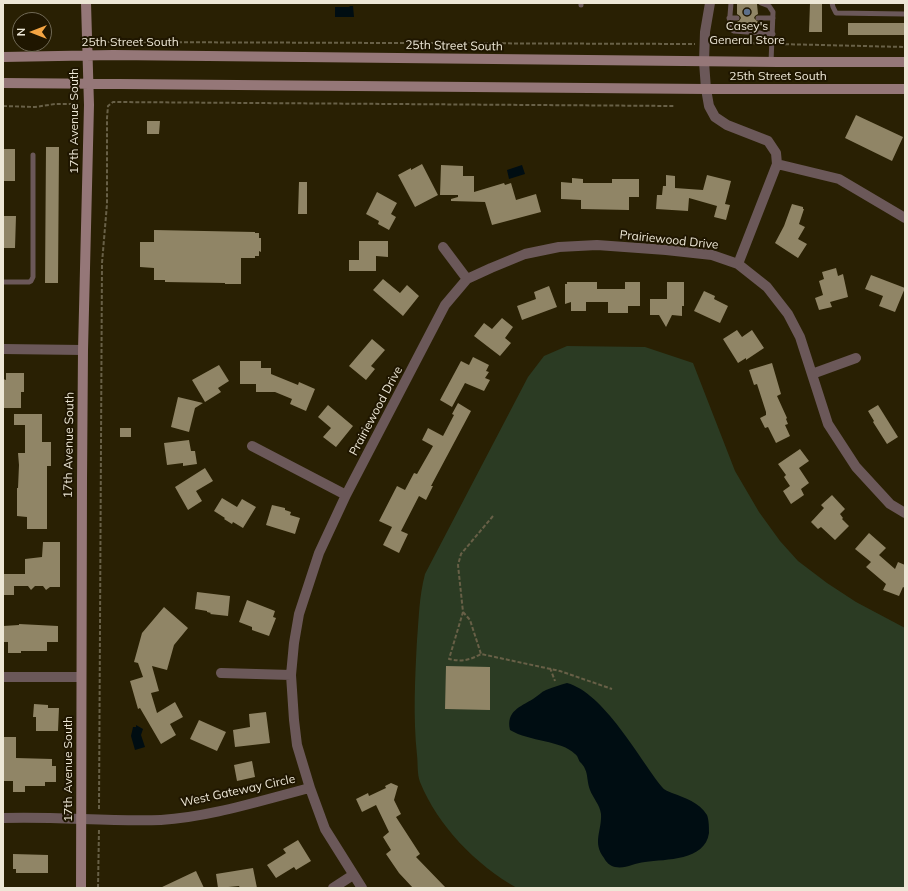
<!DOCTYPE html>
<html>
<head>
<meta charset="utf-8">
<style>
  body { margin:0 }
  #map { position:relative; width:908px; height:891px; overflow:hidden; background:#292003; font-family:Mulish,sans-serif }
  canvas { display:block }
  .frame { position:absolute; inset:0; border:4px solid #ede7d6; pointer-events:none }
  .north { position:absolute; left:12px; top:12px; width:40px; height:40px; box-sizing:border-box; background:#1f1600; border:1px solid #716a56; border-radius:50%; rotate:270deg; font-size:11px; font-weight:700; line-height:16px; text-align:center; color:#ede7d6 }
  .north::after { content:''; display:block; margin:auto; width:14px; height:18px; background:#f3a443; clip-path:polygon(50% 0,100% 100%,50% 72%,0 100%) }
</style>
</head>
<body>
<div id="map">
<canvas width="908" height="891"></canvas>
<div class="frame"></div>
<div class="north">N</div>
</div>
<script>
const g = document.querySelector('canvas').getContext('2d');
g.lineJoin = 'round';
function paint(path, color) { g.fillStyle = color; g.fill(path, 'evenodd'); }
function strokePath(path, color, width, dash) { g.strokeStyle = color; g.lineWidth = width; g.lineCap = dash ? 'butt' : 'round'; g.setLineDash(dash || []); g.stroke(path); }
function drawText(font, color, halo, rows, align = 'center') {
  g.font = font + ' Mulish,sans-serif'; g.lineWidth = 4; g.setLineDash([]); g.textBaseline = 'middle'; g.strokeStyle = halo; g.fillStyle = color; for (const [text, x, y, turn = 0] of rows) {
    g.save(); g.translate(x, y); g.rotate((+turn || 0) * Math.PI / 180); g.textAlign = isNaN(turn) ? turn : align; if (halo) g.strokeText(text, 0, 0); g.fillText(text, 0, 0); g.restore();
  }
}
paint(new Path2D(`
  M 567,346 L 645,347 L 693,363 L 735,471 L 759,512 L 780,541 L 798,561 L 827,583 L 856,602 L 905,628 L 905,888 L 517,888 C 476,865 438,826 420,782 C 417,774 418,763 417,755 C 413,717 415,678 417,640 C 419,616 419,597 425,574 L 528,377 L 544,356 Z`), '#2b3b23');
paint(new Path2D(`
  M 350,6 L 353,6 L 354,17 L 335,17 L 335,7 L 349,7 Z
  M 522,165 L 525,174 L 509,179 L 507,170 Z
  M 567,683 C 604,693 638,757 662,787 C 664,790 668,791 672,793 C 685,798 699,802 707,815 C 709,820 709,828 709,833 C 705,861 666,859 645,862 C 634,863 626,869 615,867 C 610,866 606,862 604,858 C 592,842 602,831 601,814 C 600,805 593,798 590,790 C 587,783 588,775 585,769 C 584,766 582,764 580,762 C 578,759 578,756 575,754 C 561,740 530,742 510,730 C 506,711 520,707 533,699 C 538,696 541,692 546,690 C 553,687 560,685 567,683 Z
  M 136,725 L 143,729 L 141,735 L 145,747 L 135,750 L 131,736 L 133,727 L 136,727 Z`), '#000d12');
paint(new Path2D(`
  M 810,3 L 822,3 L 822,32 L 809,32 Z
  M 737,4 L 757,4 L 758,14 L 755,16 L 754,18 L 758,22 L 758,28 L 737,27 L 737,22 L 739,21 L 741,18 L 740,16 L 737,14 Z
  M 848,23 L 905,23 L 905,35 L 848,35 Z
  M 856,115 L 903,137 L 892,161 L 845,138 Z
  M 147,121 L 160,121 L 159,134 L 147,134 Z
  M 46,147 L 59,147 L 58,283 L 45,283 Z
  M 3,149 L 15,149 L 15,181 L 3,181 Z
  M 422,164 L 438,195 L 415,207 L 398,175 L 411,168 L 411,170 Z
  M 441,165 L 463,166 L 463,176 L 474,176 L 474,192 L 504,183 L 505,185 L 511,183 L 516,200 L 536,194 L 541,212 L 492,225 L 485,202 L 451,201 L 451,199 L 458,197 L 458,195 L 440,195 Z
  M 666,175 L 675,176 L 675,188 L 703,190 L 707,175 L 731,181 L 725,204 L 730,205 L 726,220 L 714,217 L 717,206 L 689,198 L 688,211 L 656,209 L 657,195 L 662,195 L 663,186 L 666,186 Z
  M 572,178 L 583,179 L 583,183 L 612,183 L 612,179 L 639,179 L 639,197 L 629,197 L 629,210 L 581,209 L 581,200 L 561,199 L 561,182 L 572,183 Z
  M 299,182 L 307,182 L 307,214 L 298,214 Z
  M 377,192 L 397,203 L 391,214 L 396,217 L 389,230 L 378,224 L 379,221 L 366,214 Z
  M 792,204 L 803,207 L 803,209 L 804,209 L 799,224 L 805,227 L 798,239 L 807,244 L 798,258 L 775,243 L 784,226 Z
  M 3,216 L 16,216 L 15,248 L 3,248 Z
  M 154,230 L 255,232 L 255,233 L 259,233 L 259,238 L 261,238 L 261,252 L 259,251 L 259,256 L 255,256 L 255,258 L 241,258 L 241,284 L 225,284 L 225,283 L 165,282 L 165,280 L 154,280 L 154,268 L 140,267 L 140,242 L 154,242 Z
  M 359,241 L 388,241 L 388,257 L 376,256 L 376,271 L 349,271 L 349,260 L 359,260 Z
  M 836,268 L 838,276 L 843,274 L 848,297 L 830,302 L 832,307 L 819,310 L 815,298 L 823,295 L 819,281 L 824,279 L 822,272 Z
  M 871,275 L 905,288 L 895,312 L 879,306 L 883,296 L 865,289 Z
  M 383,279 L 400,293 L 407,285 L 419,296 L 403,316 L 373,290 Z
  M 567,282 L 597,282 L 597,289 L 625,289 L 625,282 L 640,282 L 640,306 L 628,306 L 628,313 L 608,313 L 608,302 L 586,302 L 586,311 L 571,311 L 571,302 L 565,304 L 565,284 L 567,284 Z
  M 667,282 L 684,282 L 684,306 L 682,306 L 682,316 L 672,315 L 666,327 L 659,315 L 650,315 L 650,299 L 667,299 Z
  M 549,286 L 557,307 L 522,320 L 517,306 L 536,299 L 534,292 Z
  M 704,291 L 715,296 L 714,299 L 728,306 L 720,323 L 694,311 Z
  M 502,318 L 513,327 L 505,338 L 511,343 L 500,356 L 474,336 L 484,323 L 492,329 Z
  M 737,330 L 742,337 L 752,330 L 764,348 L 746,360 L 746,358 L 738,363 L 723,339 Z
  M 372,339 L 385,350 L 371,366 L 375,369 L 366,380 L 349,366 Z
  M 473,357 L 489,365 L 486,371 L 489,372 L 485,378 L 490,380 L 484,391 L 465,383 L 452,407 L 440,400 L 461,361 L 469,365 Z
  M 240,361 L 261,361 L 261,368 L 271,368 L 271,374 L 298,385 L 299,382 L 315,389 L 306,411 L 290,404 L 292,399 L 275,392 L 256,392 L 256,384 L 240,384 Z
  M 772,363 L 781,394 L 777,396 L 787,418 L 786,419 L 788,424 L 785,425 L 790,436 L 776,443 L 768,427 L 765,428 L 760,418 L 766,415 L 766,412 L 757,384 L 754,385 L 749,370 Z
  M 219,365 L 229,381 L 218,388 L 221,392 L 205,402 L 192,380 Z
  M 6,373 L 24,373 L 24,392 L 21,392 L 21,408 L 3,408 L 3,379 L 6,380 Z
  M 178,397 L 203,403 L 195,408 L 189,432 L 171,427 Z
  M 458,403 L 471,411 L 431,486 L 433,486 L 426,500 L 419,496 L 401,531 L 408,534 L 399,553 L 383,545 L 392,527 L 379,521 L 397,486 L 405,490 L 414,473 L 417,474 L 433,446 L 422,440 L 428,428 L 443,436 L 454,415 L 452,414 Z
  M 328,405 L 353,426 L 336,447 L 323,437 L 331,428 L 318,417 Z
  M 878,405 L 898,437 L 887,444 L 873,422 L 874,421 L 868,411 Z
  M 14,414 L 42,414 L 42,442 L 51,442 L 51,466 L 47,466 L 47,529 L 27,529 L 27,517 L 17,516 L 17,488 L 18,488 L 19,465 L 18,453 L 25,453 L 25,425 L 14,425 Z
  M 120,428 L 131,428 L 131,437 L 120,437 Z
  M 189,440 L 191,451 L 195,451 L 197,464 L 183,466 L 183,463 L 167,465 L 164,443 Z
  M 800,449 L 809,461 L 799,468 L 809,483 L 801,489 L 804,495 L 791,504 L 783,491 L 790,486 L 784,477 L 786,475 L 778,464 Z
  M 205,468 L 213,481 L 196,491 L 202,501 L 188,510 L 175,487 Z
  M 832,495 L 845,509 L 840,514 L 843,518 L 842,519 L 849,526 L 835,540 L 821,527 L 818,529 L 811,522 L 824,508 L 821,505 Z
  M 222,498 L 237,507 L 242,499 L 256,507 L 243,528 L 233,522 L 232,524 L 224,519 L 225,518 L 214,511 Z
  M 272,505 L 285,508 L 285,510 L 291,512 L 290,515 L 300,518 L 295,534 L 266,525 Z
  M 869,533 L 886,548 L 879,555 L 895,569 L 898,562 L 905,565 L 905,588 L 903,587 L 899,596 L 883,590 L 886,584 L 866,567 L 871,562 L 855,549 Z
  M 43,542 L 60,542 L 60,587 L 50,587 L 46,590 L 43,586 L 35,586 L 31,590 L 28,586 L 14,586 L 14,595 L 3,595 L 3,574 L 25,574 L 25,559 L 42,557 Z
  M 197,592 L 230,596 L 228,616 L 210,614 L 211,613 L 207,612 L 207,611 L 195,609 Z
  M 247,600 L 275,611 L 273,617 L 276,618 L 269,636 L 252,630 L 252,627 L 239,622 Z
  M 164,607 L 188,628 L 174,645 L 167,670 L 152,666 L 159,691 L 151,693 L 157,713 L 175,702 L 183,717 L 170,724 L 176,735 L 161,744 L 140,708 L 138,709 L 130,681 L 143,677 L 138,663 L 134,662 L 142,633 Z
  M 19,624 L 58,626 L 58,642 L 47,642 L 47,651 L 21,651 L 21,653 L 8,653 L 8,642 L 3,642 L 3,626 L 19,625 Z
  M 446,666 L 490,667 L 490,710 L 445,709 Z
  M 34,704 L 48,705 L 48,708 L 59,708 L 58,731 L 36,731 L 36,717 L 33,717 Z
  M 266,712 L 270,743 L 235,747 L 233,730 L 250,727 L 249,714 Z
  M 199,720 L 226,732 L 217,751 L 190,739 Z
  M 3,737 L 16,737 L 16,758 L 52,759 L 52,766 L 56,766 L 56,782 L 45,782 L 45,786 L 25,786 L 25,792 L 13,792 L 13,781 L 3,781 Z
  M 252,761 L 255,777 L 237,781 L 234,765 Z
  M 391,783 L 398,786 L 394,800 L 401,814 L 396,817 L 420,854 L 416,857 L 446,888 L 413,888 L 399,873 L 386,854 L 391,850 L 383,837 L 389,832 L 376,805 L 362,812 L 356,799 L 368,793 L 369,796 L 386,788 L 385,786 Z
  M 298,840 L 311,861 L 296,870 L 294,867 L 276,878 L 267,865 L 286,853 L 283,849 Z
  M 13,854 L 48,855 L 48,873 L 16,873 L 16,869 L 13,869 Z
  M 253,868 L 257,888 L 240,888 L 239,886 L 218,888 L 216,874 Z
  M 196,871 L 204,888 L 160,888 Z`), '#908566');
strokePath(new Path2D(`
  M 106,42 L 695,44
  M 715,44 L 764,43
  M 779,44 L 905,47
  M 3,106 L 35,107 L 55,104 L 71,104
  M 493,516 L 461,554 L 458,565 L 463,612 L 449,659 C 462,662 470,660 481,654 L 560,671 L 612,689
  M 463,612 L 470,620 L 481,654
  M 550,668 L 555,681
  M 99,809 L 102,263 L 107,204 L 107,118 L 108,106 L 113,102 L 674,106
  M 98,888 L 99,829`), '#686047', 2, [4, 2]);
strokePath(new Path2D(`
  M 581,3 L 581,5
  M 731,3 L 729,28 L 734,31 L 773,34
  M 761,3 L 769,6 L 773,12 L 771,62
  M 832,3 L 833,7 L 836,13 L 905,14
  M 729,18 L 737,18
  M 758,18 L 773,18
  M 3,282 L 29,282 L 31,281 L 33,277 L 33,155`), '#6b5859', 5);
strokePath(new Path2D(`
  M 710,3 L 705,32 L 704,62 L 706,89 L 709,106 L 715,117 L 727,125 L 768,141 L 776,153 L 777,164 L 738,264
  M 777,164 L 839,179 L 905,218
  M 443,247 L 467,279
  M 3,349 L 83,350
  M 812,374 L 856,358
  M 252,446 L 346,495
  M 221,673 L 291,675
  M 3,677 L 81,677
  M 3,818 C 56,816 109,822 161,820 C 211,817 262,800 310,788
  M 333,888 L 353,875
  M 362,888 L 325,829 L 310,788 L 297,745 L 294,720 L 291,675 L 294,643 L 299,614 L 319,553 L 346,495 L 445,305 L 467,279 L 491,268 L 525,254 L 559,247 L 597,245 L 666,250 L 712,255 L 738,264 L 767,287 L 788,314 L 800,337 L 828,424 L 856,467 L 890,504 L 905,513`), '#6b5859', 10);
strokePath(new Path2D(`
  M 3,57 L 113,55 L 778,62 L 905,62
  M 3,83 L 706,89 L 905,89
  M 81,888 L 82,480 L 83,350 L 89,105 L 86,3`), '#957778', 10);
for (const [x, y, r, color] of [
  [747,12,4,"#5c6f8a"]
]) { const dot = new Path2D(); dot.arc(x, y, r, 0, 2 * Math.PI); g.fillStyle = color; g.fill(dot); strokePath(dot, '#1f1600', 1.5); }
drawText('12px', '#ede7d6', '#1f1600', [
  ["Casey's",747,26],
  ["General Store",747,40]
]);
drawText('12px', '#ede7d6', '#1f1600', [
  ["25th Street South",130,42],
  ["25th Street South",454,46,1],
  ["25th Street South",778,76],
  ["17th Avenue South",74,121,-90],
  ["Prairiewood Drive",669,240,6],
  ["Prairiewood Drive",376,411,-62],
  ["17th Avenue South",69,445,-89],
  ["17th Avenue South",68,769,-90],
  ["West Gateway Circle",238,791,-12]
]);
</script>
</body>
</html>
